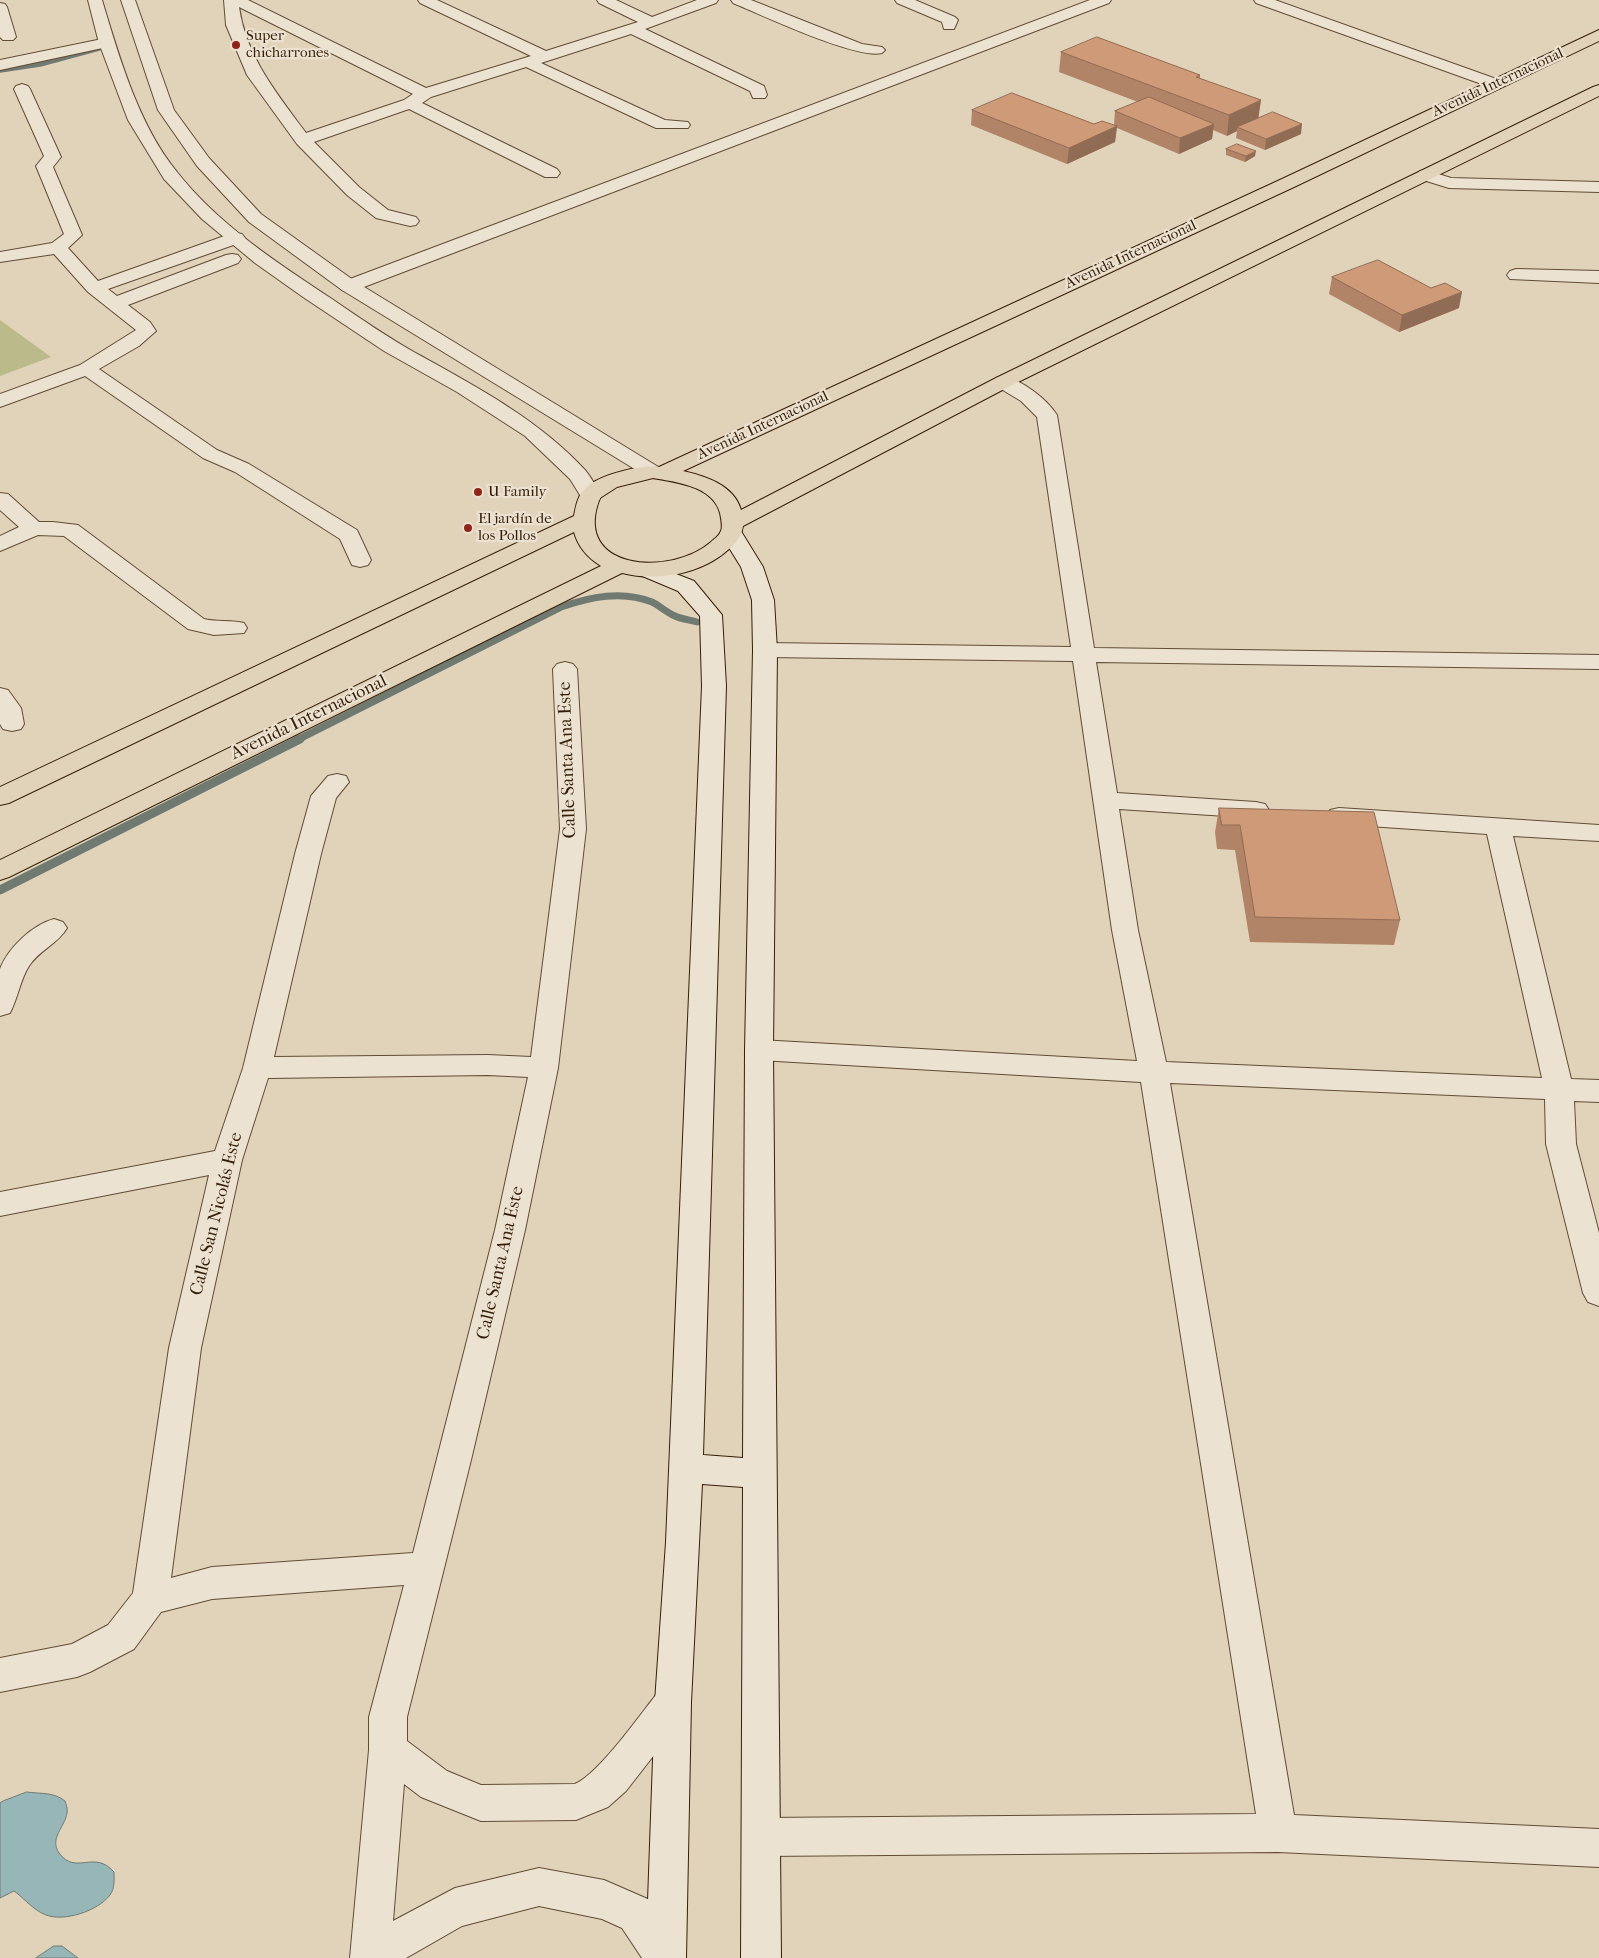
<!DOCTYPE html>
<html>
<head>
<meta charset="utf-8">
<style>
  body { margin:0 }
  canvas { display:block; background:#e1d2ba }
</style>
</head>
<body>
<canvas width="1599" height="1958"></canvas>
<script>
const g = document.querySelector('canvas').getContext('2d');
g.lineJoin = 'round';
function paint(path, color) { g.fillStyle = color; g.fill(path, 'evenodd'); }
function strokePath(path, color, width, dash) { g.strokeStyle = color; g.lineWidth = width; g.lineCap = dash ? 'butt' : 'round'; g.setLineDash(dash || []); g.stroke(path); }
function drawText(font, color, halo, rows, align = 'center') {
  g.font = font + ' "IM FELL French Canon",serif'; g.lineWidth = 4.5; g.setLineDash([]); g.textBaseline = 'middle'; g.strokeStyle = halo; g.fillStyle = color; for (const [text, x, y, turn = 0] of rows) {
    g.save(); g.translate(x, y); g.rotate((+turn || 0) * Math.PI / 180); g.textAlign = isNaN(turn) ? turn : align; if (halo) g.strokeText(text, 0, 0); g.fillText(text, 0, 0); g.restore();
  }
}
paint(new Path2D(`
  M 0,320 L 51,357 L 0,376 Z`), '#baba8b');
const water = new Path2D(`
  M 27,1792 C 41,1794 54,1792 65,1801 C 66,1804 68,1809 67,1813 C 65,1827 49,1838 59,1853 C 76,1876 94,1849 114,1872 C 114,1880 115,1888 110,1895 C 98,1911 64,1922 46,1915 C 33,1910 25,1899 14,1891 L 0,1898 L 0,1803 L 3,1801 Z
  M 54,1946 L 62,1946 L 78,1958 L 36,1958 Z`);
paint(water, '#97b6b8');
strokePath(water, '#717a71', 1);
strokePath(new Path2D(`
  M 0,70 L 40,64 L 99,48`), '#717a71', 5.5);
strokePath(new Path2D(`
  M 297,740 L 561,607 C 590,597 622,590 652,602 C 660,606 666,612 675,616 C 681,619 690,620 697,622`), '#717a71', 7);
strokePath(new Path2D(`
  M 0,890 L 300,739`), '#717a71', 9);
const minor = new Path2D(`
  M 224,0 L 248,0 L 426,88 L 531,56 L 420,3 L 418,0 L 437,0 L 546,51 L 638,22 L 599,3 L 597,0 L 616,0 L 652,17 L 697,0 L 718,0 L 716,3 L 645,29 L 764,86 L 767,95 L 765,98 L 753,98 L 750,91 L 631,34 L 541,63 L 665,120 L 688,122 L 690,125 L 688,128 L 656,128 L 526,67 L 431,97 L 422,103 L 557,169 L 560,173 L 557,177 L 545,177 L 409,109 L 314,142 L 359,187 L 388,210 L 416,217 L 419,221 L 416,225 L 410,226 L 376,218 L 347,195 L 297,144 L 247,75 L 226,25 ZM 239,7 L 413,94 L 404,100 L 306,133 C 278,95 246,57 239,7 Z
  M 731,0 L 751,0 L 862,44 L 882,47 L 885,50 L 882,53 C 857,60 762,15 733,3 Z
  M 895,0 L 915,0 L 955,17 L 958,20 L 954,29 L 944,29 L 942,22 L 897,3 Z
  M 1090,0 L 1111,0 L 1109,3 L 356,290 L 349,292 L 342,290 L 340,286 L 342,282 Z
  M 1254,0 L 1275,0 L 1502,81 L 1504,84 L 1502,87 L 1490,87 L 1256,3 Z
  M 0,3 L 5,4 L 7,7 L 16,37 L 13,40 L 3,40 L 0,37 Z
  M 107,38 L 112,40 L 115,43 L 112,46 L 0,70 L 0,60 Z
  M 22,84 L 28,86 L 30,89 L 61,157 L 53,167 L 82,235 L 68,248 L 98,281 L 230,234 L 236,233 L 242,234 L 245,238 L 242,242 L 108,289 L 117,296 L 226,255 L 232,254 L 238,255 L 241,259 L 238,263 L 128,305 L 150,322 L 156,331 L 139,346 L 99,369 L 217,450 L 249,464 L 357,530 L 371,560 L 368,565 L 360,567 L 352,565 L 340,539 L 235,472 L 203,458 L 85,376 L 0,407 L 0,394 L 80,365 L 136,330 L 88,292 L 54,254 L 0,262 L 0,252 L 52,243 L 64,234 L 36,166 L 44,156 L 14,89 L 16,86 Z
  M 1426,170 L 1451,178 L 1599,182 L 1599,192 L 1449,188 L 1420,179 L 1417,175 L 1420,171 Z
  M 1516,269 L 1599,271 L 1599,283 L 1510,279 L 1507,275 L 1510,271 Z
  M 1003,376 C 1023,381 1046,398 1057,415 L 1094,648 L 1599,655 L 1599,669 L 1096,662 L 1117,793 L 1256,802 L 1265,804 L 1269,810 L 1265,816 L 1256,818 L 1119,809 L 1138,930 L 1166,1062 L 1542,1078 L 1487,834 L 1339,824 L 1330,822 L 1326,816 L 1330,810 L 1339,808 L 1599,825 L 1599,841 L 1513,836 L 1571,1079 L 1599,1080 L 1599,1102 L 1574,1101 L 1576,1144 L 1599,1233 L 1599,1306 L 1588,1302 L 1583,1293 L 1546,1144 L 1545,1099 L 1170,1083 L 1294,1815 L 1599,1829 L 1599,1867 L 1278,1852 L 761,1856 L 747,1850 L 742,1837 L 747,1824 L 761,1818 L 1256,1814 L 1141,1082 L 759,1060 L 749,1057 L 745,1050 L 749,1043 L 759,1040 L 1137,1061 L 1112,930 L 1073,661 L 765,657 L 757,655 L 753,650 L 757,645 L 765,643 L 1071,647 L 1037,417 L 1021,401 L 996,386 L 993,382 L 996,378 Z
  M 0,493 L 8,494 L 39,522 L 53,522 L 78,525 L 204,619 C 217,622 231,620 244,623 L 247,628 L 244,633 L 214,635 L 188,629 L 64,536 L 38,535 L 0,551 L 0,536 L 19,527 L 0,510 Z
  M 565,662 L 573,664 L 577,669 L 586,829 L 558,1068 L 525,1230 L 471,1460 L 407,1717 L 407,1741 L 447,1771 L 481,1785 L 575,1784 C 600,1773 641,1713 660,1690 L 673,1685 L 686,1690 L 691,1702 L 686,1714 L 626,1791 L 608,1807 L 576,1820 L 481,1821 L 421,1797 L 404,1784 L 393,1921 L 455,1888 L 539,1868 L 604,1880 L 650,1900 L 679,1944 L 685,1958 L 642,1958 L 622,1928 L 602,1919 L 539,1906 L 462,1926 L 406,1958 L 350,1958 L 369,1750 L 369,1717 L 404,1585 L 212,1599 L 161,1612 L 134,1649 L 90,1672 L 77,1677 L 0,1692 L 0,1658 L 72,1644 L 108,1625 L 133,1593 L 169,1348 L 209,1175 L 0,1216 L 0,1192 L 215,1151 L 243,1068 L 295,854 L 311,796 L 328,776 L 337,774 L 346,776 L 349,782 L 336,798 L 321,854 L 274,1057 L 488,1055 L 531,1057 L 560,829 L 553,669 L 557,664 ZM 488,1075 L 528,1077 L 495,1230 L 413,1553 L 212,1567 L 171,1578 L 201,1348 L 242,1160 L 268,1078 Z
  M 0,688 L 8,690 L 21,708 L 24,724 L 21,729 L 12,731 L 3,729 L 0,724 Z
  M 54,919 L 63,922 L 67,928 C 58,944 39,950 29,966 C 20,980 18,998 10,1013 L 0,1016 L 0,969 C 8,948 32,925 54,919 Z`);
const tertiary = new Path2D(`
  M 88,0 L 102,0 C 119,57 139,126 177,172 C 218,224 277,263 332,299 C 361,319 390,339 421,356 C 479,388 540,421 585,470 C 591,477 596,487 602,495 L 599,500 L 591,501 L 583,500 L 570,479 L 525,436 L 457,392 L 384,351 L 303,297 L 255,263 L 202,219 L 164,179 L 128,120 L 99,43 Z
  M 121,0 L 135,0 L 174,110 L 209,158 L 261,214 L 356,282 L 660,468 L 663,472 L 660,476 L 653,478 L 646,476 L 342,290 L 249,222 L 197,166 L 158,110 Z`);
const secondary = new Path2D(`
  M 731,526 L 739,528 L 763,567 L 774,600 L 777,650 L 773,1050 L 781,1958 L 741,1958 L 743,1487 L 702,1484 L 691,1702 L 686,1958 L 646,1958 L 655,1702 L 666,1542 L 702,686 L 700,616 L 678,591 L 640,575 L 637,570 L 640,565 L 648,563 L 694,581 L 722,615 L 726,686 L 703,1455 L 743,1458 L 745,1050 L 753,650 L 752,600 L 741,567 L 720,533 L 723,528 Z`);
const primary = new Path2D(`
  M 1599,30 L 1599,41 L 1294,187 L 683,471 C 705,476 734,485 741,510 L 996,378 L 1593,87 L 1599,85 L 1599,96 L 1010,386 L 743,526 C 742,535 736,543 729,549 C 702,574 657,582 622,573 L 9,877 L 0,880 L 0,860 L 601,566 C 588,558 578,547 574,532 L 9,803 L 0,805 L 0,787 L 574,516 C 576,505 578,494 587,487 C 599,475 642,464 659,467 L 1282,179 ZM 653,478 C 676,482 713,486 720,513 C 721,518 723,526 721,531 C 719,536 714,539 711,542 C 671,577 571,571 600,498 L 617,487 Z`);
strokePath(minor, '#624c34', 2);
strokePath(tertiary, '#624c34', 2);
strokePath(secondary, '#371f07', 2);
strokePath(primary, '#371f07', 2);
paint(minor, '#ece2d2');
paint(tertiary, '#ece2d2');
paint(secondary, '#ece2d2');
paint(primary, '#e1d2ba');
paint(new Path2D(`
  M 1061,52 L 1200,75 L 1200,78 L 1259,118 L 1301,134 L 1265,150 L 1236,138 L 1237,131 L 1227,136 L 1213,130 L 1212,139 L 1179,154 L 1117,128 L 1115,142 L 1067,164 L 971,125 L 972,110 L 1094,124 L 1114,125 L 1115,111 L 1138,102 L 1059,72 Z
  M 1226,149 L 1255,156 L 1245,162 L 1226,155 Z
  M 1332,277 L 1431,288 L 1459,308 L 1399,332 L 1329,294 Z
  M 1219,808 L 1400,920 L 1394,945 L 1250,942 L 1235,850 L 1217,849 L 1215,832 Z`), '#b28467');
paint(new Path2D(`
  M 1261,100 L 1258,121 L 1237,127 L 1237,131 L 1227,136 L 1229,115 Z
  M 1214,124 L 1212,139 L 1179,154 L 1180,138 Z
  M 1302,124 L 1301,134 L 1265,150 L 1266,139 Z
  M 1117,126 L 1115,142 L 1067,164 L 1069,148 Z
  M 1256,151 L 1255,156 L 1245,162 L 1246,156 Z
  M 1462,292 L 1459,308 L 1399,332 L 1402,315 Z`), '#916c54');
const building = new Path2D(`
  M 1097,37 L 1200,75 L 1196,77 L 1261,100 L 1229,115 L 1061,52 Z
  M 1012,93 L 1094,124 L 1102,121 L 1117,126 L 1069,148 L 972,110 Z
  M 1149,97 L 1214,124 L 1180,138 L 1115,111 Z
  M 1273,112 L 1302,124 L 1266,139 L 1237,127 Z
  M 1237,144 L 1256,151 L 1246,156 L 1226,149 Z
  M 1378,260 L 1431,288 L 1445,283 L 1462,292 L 1402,315 L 1332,277 Z
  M 1219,808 L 1374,812 L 1400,920 L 1255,917 L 1240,825 L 1222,825 Z`);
paint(building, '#cf9a78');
strokePath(building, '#916c54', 1);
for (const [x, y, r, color] of [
  [236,45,5,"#8f2418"],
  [478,492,5,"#8f2418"],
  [468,528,5,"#8f2418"]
]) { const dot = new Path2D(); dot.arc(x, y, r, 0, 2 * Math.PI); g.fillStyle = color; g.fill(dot); strokePath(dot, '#ece2d2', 2); }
drawText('15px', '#371f07', '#ece2d2', [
  ["Super",246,36],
  ["chicharrones",246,53],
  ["U Family",488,492],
  ["El jardín de",478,519],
  ["los Pollos",478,536]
], 'left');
drawText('15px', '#371f07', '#ece2d2', [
  ["Avenida Internacional",1498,83,-25],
  ["Avenida Internacional",1131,255,-25],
  ["Avenida Internacional",763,426,-25]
]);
drawText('18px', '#371f07', '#ece2d2', [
  ["Avenida Internacional",309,718,-26],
  ["Calle Santa Ana Este",568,760,-92],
  ["Calle San Nicolás Este",217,1214,-76],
  ["Calle Santa Ana Este",501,1263,-77]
]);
</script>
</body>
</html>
